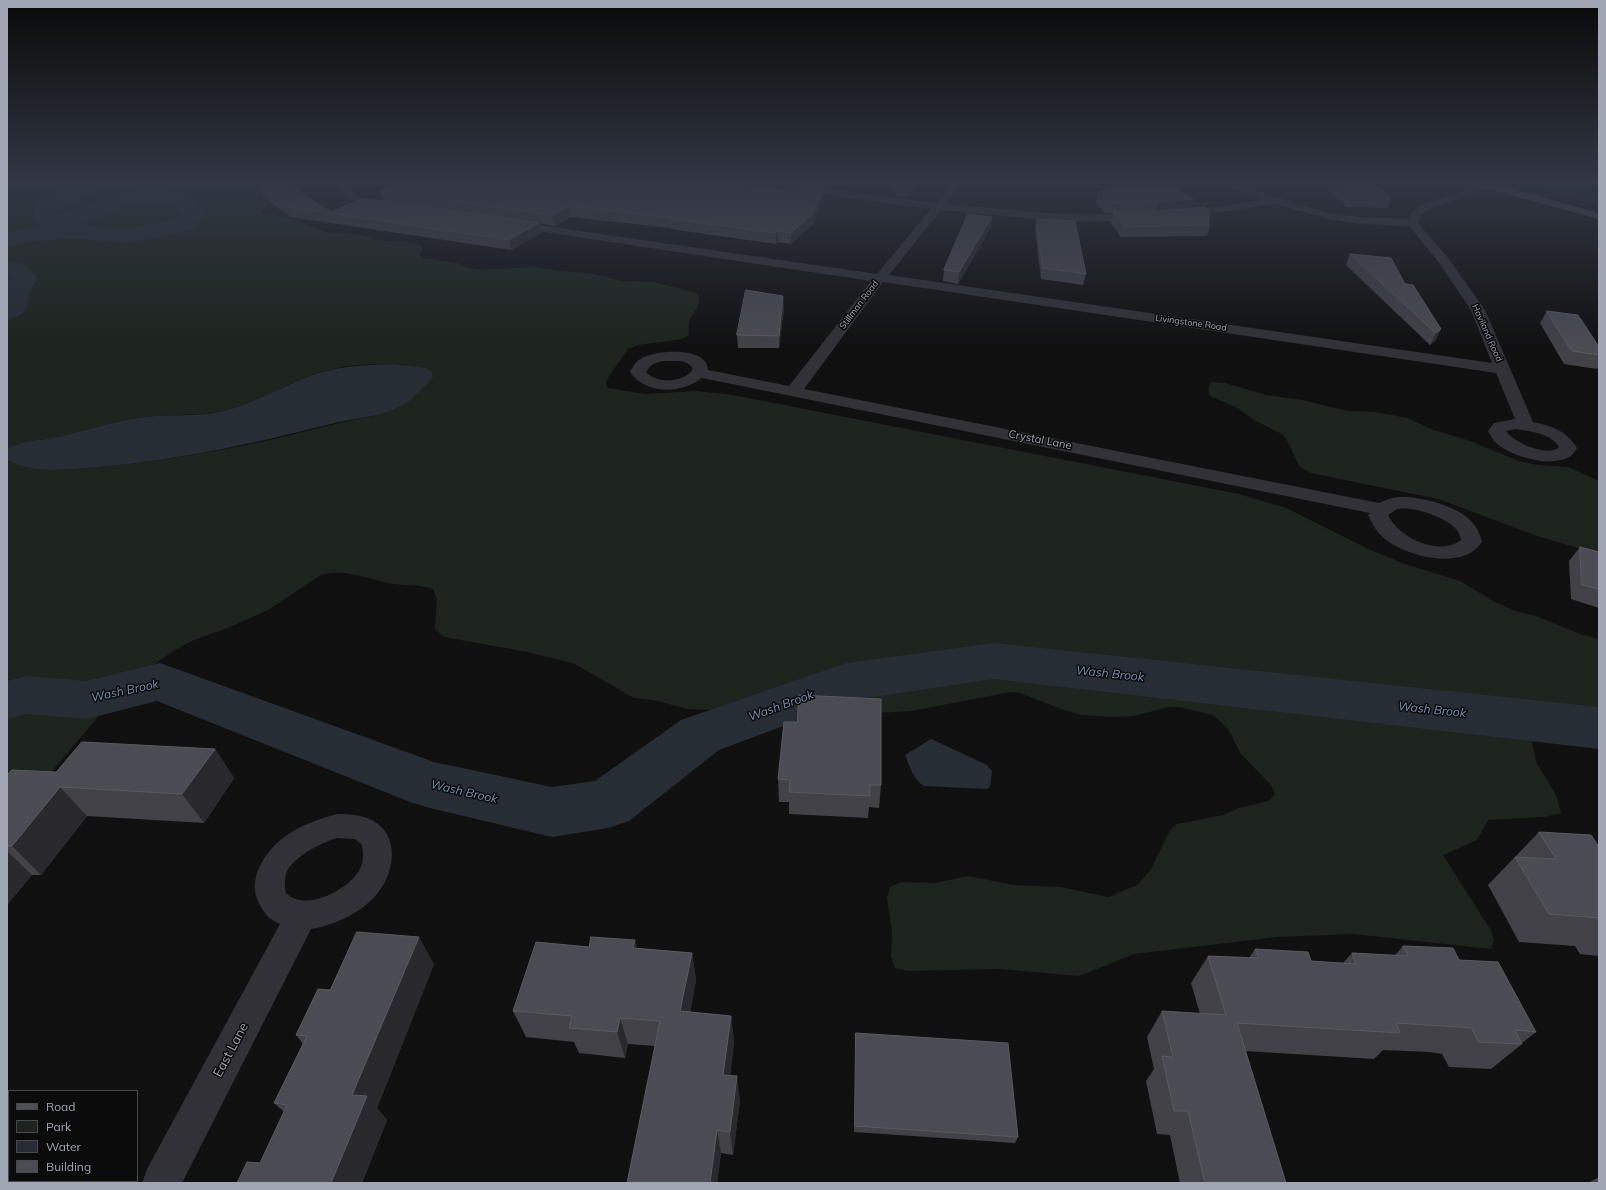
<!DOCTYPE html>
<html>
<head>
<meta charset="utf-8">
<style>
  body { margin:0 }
  #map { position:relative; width:1606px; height:1190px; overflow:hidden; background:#101011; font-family:Mulish,sans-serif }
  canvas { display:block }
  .frame { position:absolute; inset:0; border:8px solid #a0a5b3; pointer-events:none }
  .legend { position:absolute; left:8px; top:1090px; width:130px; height:92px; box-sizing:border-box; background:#0b0b0c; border:1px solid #47494f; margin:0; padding:5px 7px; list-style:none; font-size:12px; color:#a0a5b3 }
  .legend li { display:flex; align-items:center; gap:8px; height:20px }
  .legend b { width:20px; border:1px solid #47494f }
</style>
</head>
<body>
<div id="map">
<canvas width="1606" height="1190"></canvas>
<div class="frame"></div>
<ul class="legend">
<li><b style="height:5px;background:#4d4e56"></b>Road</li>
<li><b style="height:11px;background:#1c241d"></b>Park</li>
<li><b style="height:11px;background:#262d35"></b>Water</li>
<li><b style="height:11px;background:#4b4c53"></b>Building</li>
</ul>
</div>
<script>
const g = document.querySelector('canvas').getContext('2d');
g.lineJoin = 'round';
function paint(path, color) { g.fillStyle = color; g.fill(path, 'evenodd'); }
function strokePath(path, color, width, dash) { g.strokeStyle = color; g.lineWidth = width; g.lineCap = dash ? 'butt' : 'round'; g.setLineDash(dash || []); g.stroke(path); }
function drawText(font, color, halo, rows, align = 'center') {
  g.font = font + ' Mulish,sans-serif'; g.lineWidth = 3; g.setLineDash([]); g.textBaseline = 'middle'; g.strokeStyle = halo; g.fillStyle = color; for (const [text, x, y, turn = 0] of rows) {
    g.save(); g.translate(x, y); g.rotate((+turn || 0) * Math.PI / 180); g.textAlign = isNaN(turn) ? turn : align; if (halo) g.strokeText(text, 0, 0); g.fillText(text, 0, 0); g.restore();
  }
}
paint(new Path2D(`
  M 7,183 L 275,183 L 265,194 L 268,201 L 260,212 L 263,214 L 286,217 L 326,232 L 359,235 L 379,240 L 414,243 L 420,245 L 423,248 L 419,255 L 424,258 L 457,263 L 466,267 L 482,270 L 533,267 L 560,271 L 589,273 L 622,281 L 653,282 L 697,293 C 703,305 695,309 690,319 C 688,323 689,330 689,335 L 682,339 L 638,345 L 628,349 L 609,376 L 606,382 L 608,388 L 645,394 L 696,391 L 733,395 L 1239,494 L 1286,508 L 1366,548 L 1402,563 L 1460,581 L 1495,602 L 1515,611 L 1536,616 L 1580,634 L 1599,639 L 1599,742 L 1542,739 L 1532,740 L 1536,762 L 1556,795 L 1561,813 L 1544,817 L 1488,820 L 1477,840 L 1443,855 L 1490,929 L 1494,940 L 1491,949 L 1354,934 L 1277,937 L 1134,954 L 1079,976 L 999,969 L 908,971 L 895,968 L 891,956 L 892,932 L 887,898 L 890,887 L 901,882 L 935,883 L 968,876 L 1014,885 L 1061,887 L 1108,897 L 1137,885 L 1150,871 L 1170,830 L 1177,824 L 1223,815 L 1239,808 L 1269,801 L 1275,794 L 1272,786 L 1241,754 L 1228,729 L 1213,715 L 1179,707 L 1169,707 L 1134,716 L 1113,717 L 1081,715 L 1061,709 L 1020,693 L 1010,692 L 912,711 L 843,715 L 688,709 L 653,700 L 634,698 L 573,663 L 522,651 L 444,637 L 435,629 L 437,599 L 433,589 C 417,584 408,586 394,584 C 369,580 346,568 321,575 L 270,609 L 230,627 L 194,640 L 175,650 L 140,674 L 104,710 L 7,824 L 7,460 C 34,475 70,469 99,467 C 152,462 204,454 255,443 C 295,435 334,423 374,416 L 405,365 C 372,363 338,364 306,377 C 279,388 252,404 222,411 C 194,417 166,413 138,418 C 107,423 77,433 47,439 C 32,440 20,442 7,449 Z
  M 1512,183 L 1599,183 L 1599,205 Z
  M 1211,382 L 1225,383 L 1266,395 L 1302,400 L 1347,411 L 1375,412 L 1407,418 L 1434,430 L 1467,440 L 1519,461 L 1537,465 L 1568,467 L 1599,481 L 1599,554 L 1540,537 L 1438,499 L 1311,473 L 1299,466 L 1286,438 L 1282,434 L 1254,420 L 1238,408 L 1210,396 L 1208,390 Z`), '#1c241d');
paint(new Path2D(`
  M 393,364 L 426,368 L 432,372 L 433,377 C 423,387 413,401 399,407 C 378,417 356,418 335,423 C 257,443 179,460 99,467 C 70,469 33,475 7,460 L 7,449 C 20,442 32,440 47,439 C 77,433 107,423 138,418 C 166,413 195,418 223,411 C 252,404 279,388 307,377 C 335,366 363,365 393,364 Z
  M 931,739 L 987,765 L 992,771 L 990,787 L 986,789 L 924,786 C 913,779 910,767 905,755 Z`), '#262d35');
paint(new Path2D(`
  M 76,183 L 116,183 L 113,188 L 92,192 L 57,210 L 56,214 C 73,213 87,204 102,198 C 125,189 164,188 188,194 L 205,215 L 193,229 L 156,238 L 125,243 L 72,238 L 28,242 L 7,246 L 7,232 L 41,226 L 32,217 L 35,207 L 38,202 ZM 146,204 L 173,205 L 181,215 L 177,219 L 125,229 L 81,225 L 117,208 Z
  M 7,261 L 24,264 L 38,278 L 29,293 L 27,307 L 23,313 L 17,317 L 7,320 L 7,283 L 10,279 L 7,277 Z
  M 994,643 L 1599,707 L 1599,749 L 994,679 L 853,700 L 719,750 L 629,821 L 608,828 L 552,837 L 430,808 L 410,802 L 157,701 L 86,719 L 26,714 L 7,719 L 7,681 L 26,676 L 86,681 L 160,663 L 434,762 L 552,787 L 595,781 L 681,720 L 829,669 L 847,663 Z`), '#262d35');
paint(new Path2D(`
  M 341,183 L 351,183 L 349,187 C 358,202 377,200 392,204 L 393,206 C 386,215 355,202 345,198 L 339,187 Z
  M 756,183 L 786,183 L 936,203 L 952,183 L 963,183 L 946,204 L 1045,213 L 1140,215 L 1144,216 L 1146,218 L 1144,220 L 1092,222 L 1045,220 L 941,210 L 889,275 L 1492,363 L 1471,310 L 1440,264 L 1409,226 L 1360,224 L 1329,219 L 1275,204 L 1181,218 L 1175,215 L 1181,212 L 1262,200 L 1223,185 L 1222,183 L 1237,183 L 1294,203 L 1329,213 L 1360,217 L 1408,219 L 1412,212 L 1417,207 L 1481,183 L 1490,183 L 1491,185 L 1490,187 L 1425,211 L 1421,215 L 1418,223 L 1449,259 L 1485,310 L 1533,422 C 1552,426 1567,431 1577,448 C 1575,451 1572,456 1569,457 C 1550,468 1509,456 1495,442 C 1492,439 1490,434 1488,431 L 1494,423 L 1515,419 L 1496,373 L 883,282 L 804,389 L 1379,503 C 1385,500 1394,497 1400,497 C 1420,496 1457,506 1470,520 C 1477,527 1480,534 1482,542 C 1463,571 1409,557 1386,540 C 1377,533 1373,525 1368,515 L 1370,513 L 702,378 C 681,394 646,395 630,372 C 633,366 636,361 642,358 C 657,350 707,346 708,370 L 789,386 L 871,281 L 511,227 L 507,226 L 505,224 L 507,222 L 511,221 L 877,274 L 931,209 L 761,186 ZM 670,361 C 679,361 688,360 693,369 C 684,383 657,384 646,372 C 651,362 661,361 670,361 ZM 1515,429 C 1530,431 1550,433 1559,447 C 1548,458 1513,442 1506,431 ZM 1397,509 C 1413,506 1444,516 1456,529 C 1459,532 1460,536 1461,540 C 1439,557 1399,538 1388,515 Z
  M 337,814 C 350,814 368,815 378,824 C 400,841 393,875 377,894 C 361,913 335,925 311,929 L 182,1183 L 142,1183 L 147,1169 L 280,924 C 268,919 263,912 258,901 C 253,890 254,879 259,868 C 274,836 304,823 337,814 ZM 337,838 L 355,839 L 362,845 C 363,852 364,860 361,867 C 351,889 306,913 286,893 C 285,887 284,881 286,874 C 292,857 321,843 337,838 Z`), '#313137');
paint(new Path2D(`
  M 1473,183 L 1491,183 L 1599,213 L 1599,219 L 1474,185 Z`), '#4d4e56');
paint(new Path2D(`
  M 267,183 L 309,183 L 300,192 L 331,212 L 383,201 L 380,191 L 798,192 L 806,183 L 829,183 L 827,187 L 824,186 L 824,196 L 813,224 L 791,244 L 778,242 L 776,244 L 671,229 L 671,228 L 571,217 L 555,226 L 539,223 L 541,233 L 511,250 L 291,217 L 264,198 L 260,189 Z
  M 887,183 L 922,183 L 908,197 L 898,196 Z
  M 1321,183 L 1372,183 L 1391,198 L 1387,208 L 1347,207 L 1321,185 Z
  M 1098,192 L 1193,199 L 1190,208 L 1210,225 L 1207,236 L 1121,237 L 1111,223 L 1113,213 L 1104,213 L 1096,202 Z
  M 992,217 L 991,227 L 958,284 L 943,281 L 944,270 Z
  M 1037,219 L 1086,274 L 1083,285 L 1041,279 L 1035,229 Z
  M 1350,254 L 1405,284 L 1441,329 L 1435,341 L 1430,345 L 1346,265 Z
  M 784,308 L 779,348 L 738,348 L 737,335 Z
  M 1547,311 L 1599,347 L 1599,365 L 1597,369 L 1564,364 L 1540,323 Z
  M 1580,547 L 1599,552 L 1599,608 L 1571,599 L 1569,561 Z
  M 215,749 L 234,778 L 204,823 L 87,816 L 41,875 L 32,875 L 7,905 L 7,775 L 56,772 Z
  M 778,779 L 881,785 L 879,808 L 869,807 L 868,818 L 789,814 L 789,802 L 779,802 Z
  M 1539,832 L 1599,847 L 1599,956 L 1580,954 L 1575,946 L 1519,942 L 1488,885 Z
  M 1403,946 L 1459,960 L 1536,1032 L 1522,1043 L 1522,1044 L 1491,1069 L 1449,1067 L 1442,1054 L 1430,1052 L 1383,1050 L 1374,1059 L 1245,1051 L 1286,1183 L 1180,1183 L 1170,1135 L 1157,1134 L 1146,1081 L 1154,1069 L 1147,1037 L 1162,1011 L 1200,1014 L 1191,983 L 1208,956 L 1249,958 L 1255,949 L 1311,961 L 1343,963 L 1352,953 L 1395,955 Z
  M 589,947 L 637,948 L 692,953 L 696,980 L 690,1012 L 731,1016 L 734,1042 L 730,1076 L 740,1100 L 733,1155 L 721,1153 L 717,1183 L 627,1183 L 655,1046 L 628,1044 L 625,1058 L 579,1053 L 574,1042 L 526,1037 L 513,1011 Z
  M 434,964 L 377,1108 L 387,1120 L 362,1183 L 237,1183 L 260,1163 L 284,1112 L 274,1103 L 303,1044 L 296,1035 L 330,990 Z
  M 856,1033 L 1018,1137 L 1015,1143 L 854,1132 Z
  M 1599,1177 L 1599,1183 L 1588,1183 Z`), '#414147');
paint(new Path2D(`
  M 296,183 L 309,183 L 295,196 L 292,187 Z
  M 913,183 L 922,183 L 908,197 L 909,187 Z
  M 824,186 L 824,196 L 813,224 L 791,244 L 791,233 Z
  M 1193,199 L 1190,209 L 1157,212 L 1159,202 Z
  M 569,206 L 571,217 L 555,226 L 553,215 Z
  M 992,217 L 991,227 L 958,284 L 959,272 Z
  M 539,223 L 541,233 L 511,250 L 509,240 Z
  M 778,231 L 778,242 L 776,244 L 776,233 Z
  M 783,296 L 784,308 L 779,348 L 779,336 Z
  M 1441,329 L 1435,341 L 1430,345 L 1436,333 Z
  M 215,749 L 234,778 L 204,823 L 182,794 Z
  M 60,787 L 87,816 L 41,875 L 12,846 Z
  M 7,851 L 32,875 L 7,905 Z
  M 419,937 L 434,964 L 377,1108 L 387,1120 L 362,1183 L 331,1183 L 352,1095 Z
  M 635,940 L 642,968 L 633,948 Z
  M 692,953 L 696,980 L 686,1038 L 680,1011 Z
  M 731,1016 L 734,1042 L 727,1100 L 723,1075 Z
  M 620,1018 L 628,1044 L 625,1058 L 617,1032 Z
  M 737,1076 L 740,1100 L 733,1155 L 730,1132 Z
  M 717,1130 L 721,1153 L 717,1183 L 710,1183 Z`), '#29292d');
const building = new Path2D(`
  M 267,183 L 296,183 L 292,187 L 331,212 L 364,198 L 539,223 L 509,240 L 287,207 L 260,189 Z
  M 397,183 L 730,183 L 798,192 L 802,183 L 824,186 L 813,214 L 791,233 L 778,231 L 776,233 L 670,219 L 672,218 L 569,206 L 553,215 L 380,191 Z
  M 896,183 L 913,183 L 909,187 L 899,186 Z
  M 1334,183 L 1372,183 L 1391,198 L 1351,197 Z
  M 1126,187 L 1175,187 L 1193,199 L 1159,202 L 1106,203 L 1098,192 Z
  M 1205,207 L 1209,210 L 1209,224 L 1210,225 L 1124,227 L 1113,212 L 1161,211 Z
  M 968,214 L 992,217 L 959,272 L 944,270 Z
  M 1037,219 L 1075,221 L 1086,274 L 1043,268 Z
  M 1350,254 L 1391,258 L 1405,284 L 1413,285 L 1441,329 L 1436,333 Z
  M 746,290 L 783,296 L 779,336 L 737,335 Z
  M 1547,311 L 1578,315 L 1599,347 L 1599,355 L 1572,351 Z
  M 1580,547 L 1599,552 L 1599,589 L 1582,585 Z
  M 799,695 L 881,699 L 881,785 L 870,785 L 870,796 L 789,792 L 790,780 L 778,779 L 784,722 L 797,722 Z
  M 82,742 L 215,749 L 182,794 L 60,787 L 12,846 L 7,846 L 7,775 L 12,770 L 56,772 Z
  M 1539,832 L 1591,835 L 1599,847 L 1599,918 L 1549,914 L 1515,857 L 1556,859 Z
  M 357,932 L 419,937 L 352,1095 L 367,1096 L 331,1183 L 237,1183 L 247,1162 L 260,1163 L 287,1105 L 274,1103 L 307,1036 L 296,1035 L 318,989 L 330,990 Z
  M 591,937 L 635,940 L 633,948 L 692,953 L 680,1011 L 731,1016 L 723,1075 L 737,1076 L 730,1132 L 717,1130 L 710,1183 L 627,1183 L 660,1021 L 620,1018 L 617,1032 L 569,1028 L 572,1016 L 513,1011 L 536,942 L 589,947 Z
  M 1403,946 L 1453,948 L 1459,960 L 1498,962 L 1536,1032 L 1515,1030 L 1522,1044 L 1478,1042 L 1472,1028 L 1458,1027 L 1396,1023 L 1400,1033 L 1237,1023 L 1286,1183 L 1205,1183 L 1188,1111 L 1174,1111 L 1162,1056 L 1173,1057 L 1162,1011 L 1226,1015 L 1208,956 L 1259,958 L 1255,949 L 1308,952 L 1311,961 L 1356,964 L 1352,953 L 1408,956 Z
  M 856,1033 L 1008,1043 L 1018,1137 L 855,1126 Z`);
paint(building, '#4b4c53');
strokePath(building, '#595a62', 1);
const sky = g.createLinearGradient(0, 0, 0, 350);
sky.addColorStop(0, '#090909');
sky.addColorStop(0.52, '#313743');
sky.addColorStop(1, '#31374300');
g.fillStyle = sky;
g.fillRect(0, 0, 1606, 350);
drawText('9px', '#a0a5b3', '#0b0b0c', [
  ["Stillman Road",859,305,-53],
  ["Livingstone Road",1191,323,8],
  ["Haviland Road",1487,333,66]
]);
drawText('11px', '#a0a5b3', '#0b0b0c', [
  ["Crystal Lane",1040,440,11]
]);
drawText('italic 12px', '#7591b0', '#0b0b0c', [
  ["Wash Brook",1110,674,6],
  ["Wash Brook",125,691,-12],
  ["Wash Brook",781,706,-20],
  ["Wash Brook",1432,710,6],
  ["Wash Brook",464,792,13]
]);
drawText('13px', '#a0a5b3', '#0b0b0c', [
  ["East Lane",231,1050,-62]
]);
</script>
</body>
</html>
